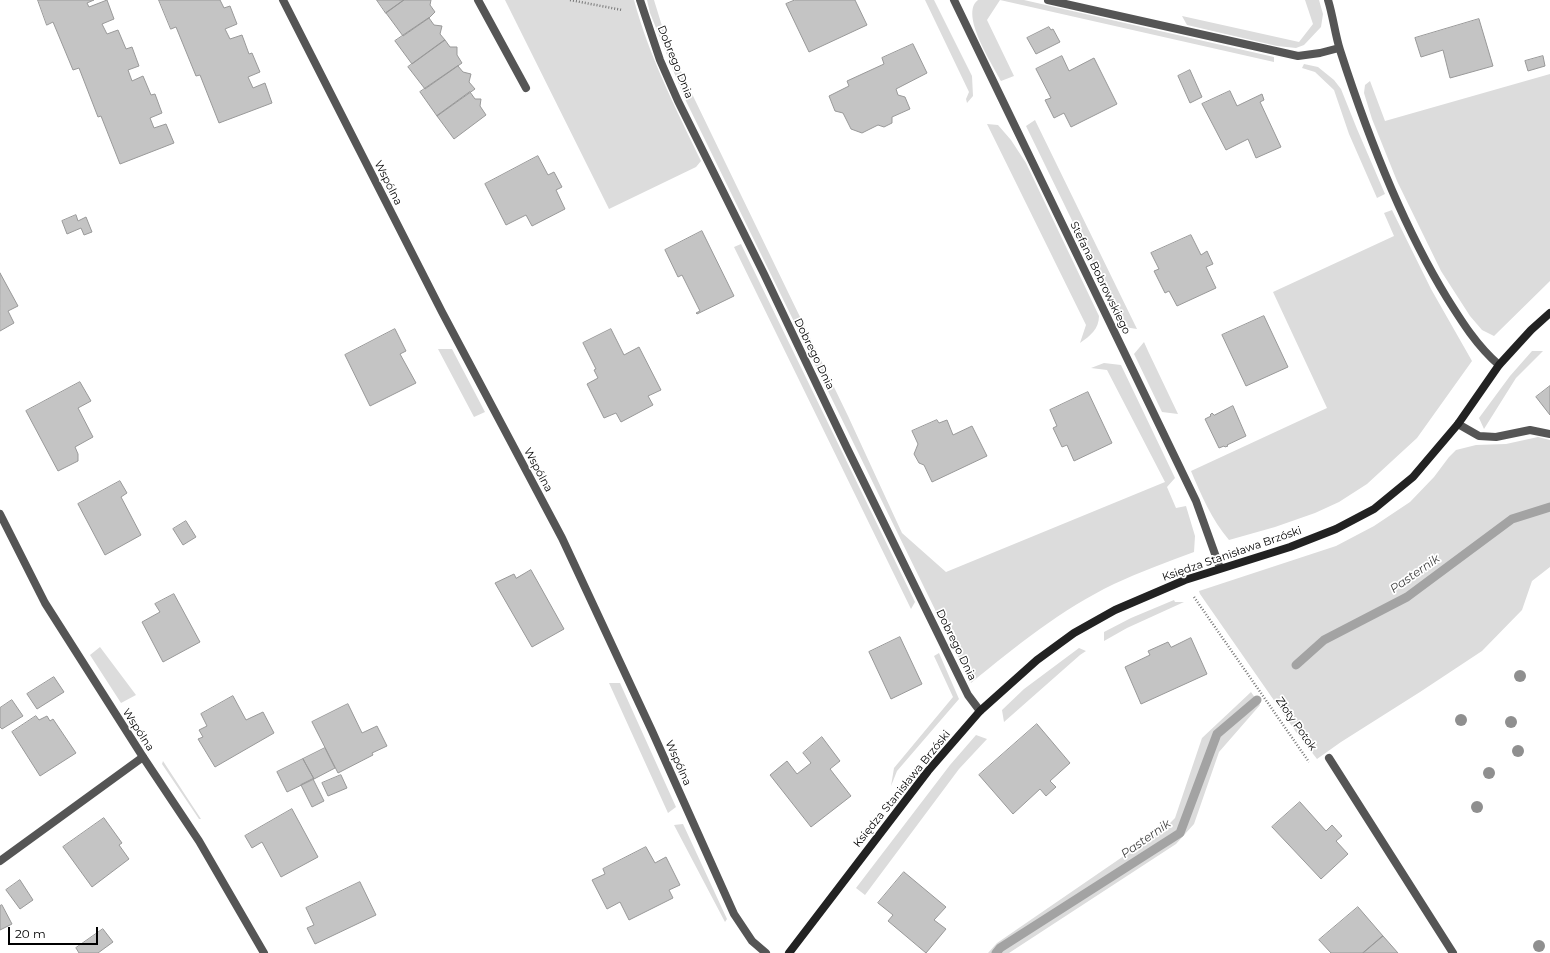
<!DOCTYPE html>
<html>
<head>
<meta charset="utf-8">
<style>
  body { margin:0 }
  #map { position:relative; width:1550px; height:953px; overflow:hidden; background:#fff; font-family:Montserrat,sans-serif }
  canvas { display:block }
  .scale { position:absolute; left:8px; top:927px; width:90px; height:18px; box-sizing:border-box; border:2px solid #000; border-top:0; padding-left:5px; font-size:12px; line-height:14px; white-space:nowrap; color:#000; -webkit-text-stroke:3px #fff; paint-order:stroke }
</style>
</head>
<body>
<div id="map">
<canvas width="1550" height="953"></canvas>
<div class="scale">20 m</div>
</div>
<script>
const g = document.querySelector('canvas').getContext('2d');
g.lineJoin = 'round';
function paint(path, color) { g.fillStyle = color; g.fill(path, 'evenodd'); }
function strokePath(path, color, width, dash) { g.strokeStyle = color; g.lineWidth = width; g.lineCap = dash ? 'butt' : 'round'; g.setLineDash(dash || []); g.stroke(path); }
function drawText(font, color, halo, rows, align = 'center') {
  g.font = font + ' Montserrat,sans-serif'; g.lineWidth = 3.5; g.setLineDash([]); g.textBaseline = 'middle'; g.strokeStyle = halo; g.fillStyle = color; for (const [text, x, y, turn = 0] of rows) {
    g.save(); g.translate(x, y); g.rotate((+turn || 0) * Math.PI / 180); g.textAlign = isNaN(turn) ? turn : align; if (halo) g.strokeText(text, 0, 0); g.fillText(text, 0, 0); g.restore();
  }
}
paint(new Path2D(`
  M 505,0 L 634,0 C 649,56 676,109 701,161 L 696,167 L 609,209 Z
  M 647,0 L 654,0 L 662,26 L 679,67 L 848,416 L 902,533 L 946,572 L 1165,482 L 1107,370 L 1091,368 L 1104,363 L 1121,365 L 1175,478 L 1167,487 L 1176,508 L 1186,506 L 1195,536 L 1194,552 C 1167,562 1140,572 1114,584 C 1062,609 1016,646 971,683 L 684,97 L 650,13 Z
  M 925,0 L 934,0 L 972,76 L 973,96 L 967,103 L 966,99 L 969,92 Z
  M 978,0 L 1024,0 L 1274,57 L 1274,62 L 1000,0 L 987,20 L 1014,76 L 1001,81 C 993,65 959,14 978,0 Z
  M 1305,0 L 1319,0 L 1323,14 L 1321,27 L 1304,45 L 1296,48 L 1277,46 L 1187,25 L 1182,16 L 1299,42 L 1313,24 Z
  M 1304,64 L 1318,67 L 1334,80 L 1341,89 L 1357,129 L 1385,194 L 1377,198 L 1349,134 L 1334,90 L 1315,72 L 1302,68 Z
  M 1550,74 L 1550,281 L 1494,336 L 1482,330 L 1470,316 L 1441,271 L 1397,181 L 1372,119 L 1364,93 L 1365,85 L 1370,81 L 1385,121 Z
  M 1035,120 L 1137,329 L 1124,327 L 1026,126 Z
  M 987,124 L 998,125 L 1011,140 L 1026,163 L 1099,316 C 1099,329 1090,336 1080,343 L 1086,325 Z
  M 1392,210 L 1431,289 L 1472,361 L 1417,438 L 1367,484 L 1339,502 L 1315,513 L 1275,527 L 1229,540 C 1212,520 1201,495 1191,471 L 1327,408 L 1273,292 L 1394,236 L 1384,213 Z
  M 741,244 L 915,602 L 911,609 L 734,247 Z
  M 1144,342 L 1148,351 L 1178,414 L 1162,412 L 1134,354 Z
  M 438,349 L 452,349 L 485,412 L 474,417 Z
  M 1532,351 L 1543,351 L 1516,378 L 1484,429 L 1479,418 L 1510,376 Z
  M 1538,437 L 1550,440 L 1550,567 L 1532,581 L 1522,610 L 1482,651 L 1420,692 L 1341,742 L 1317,759 L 1296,732 L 1200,594 L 1199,591 L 1336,546 L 1374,526 L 1410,502 L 1434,477 L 1449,457 L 1456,450 L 1476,445 L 1506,444 Z
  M 1174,600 L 1175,602 L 1184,602 L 1127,628 L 1104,641 L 1104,632 L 1131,618 Z
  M 100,647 L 136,695 L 121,703 L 90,655 Z
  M 1079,648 L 1086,651 L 1080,655 L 1004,722 L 1002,710 L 1024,689 Z
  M 939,653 L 959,699 L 897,771 L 891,786 L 894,768 L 953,697 L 934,656 Z
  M 609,683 L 620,683 L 676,807 L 668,813 Z
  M 1251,692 L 1260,705 L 1219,752 L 1194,824 L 1176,844 L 1009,953 L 988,953 L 997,943 L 1166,827 L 1175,818 L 1202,738 Z
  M 976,735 L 987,739 L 959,769 L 865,895 L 856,888 L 950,765 Z
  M 163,761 L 201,819 L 199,819 L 162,764 Z
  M 683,824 L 727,919 L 725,922 L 674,825 Z`), '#dcdcdc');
strokePath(new Path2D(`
  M 1296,665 L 1324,640 L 1407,597 L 1512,519 L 1550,507
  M 996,953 L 1000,948 L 1180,833 L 1217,734 L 1257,700`), '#a3a3a3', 9);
const building = new Path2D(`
  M 38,0 L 94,0 L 87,3 L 89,7 L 107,0 L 114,19 L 102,24 L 107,34 L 118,30 L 126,49 L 132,47 L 139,66 L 128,70 L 132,81 L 143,76 L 151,95 L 155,94 L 162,113 L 150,118 L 154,128 L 166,124 L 174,143 L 120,164 L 101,116 L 98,117 L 79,68 L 73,70 L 53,22 L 47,25 Z
  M 159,0 L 220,0 L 224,8 L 230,6 L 237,24 L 225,29 L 230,39 L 242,35 L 249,54 L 252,53 L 260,72 L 248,77 L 253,88 L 265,83 L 272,103 L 219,123 L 200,75 L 196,76 L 176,27 L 171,29 Z
  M 377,0 L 404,0 L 386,13 Z
  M 404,0 L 431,0 L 430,5 L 435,12 L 429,18 L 403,36 L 386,13 Z
  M 795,0 L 855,0 L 867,25 L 809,52 L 786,4 Z
  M 429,18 L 434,25 L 442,26 L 440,34 L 445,40 L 412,64 L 395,41 Z
  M 1479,19 L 1493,66 L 1450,78 L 1443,50 L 1421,57 L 1415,38 Z
  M 1049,27 L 1051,30 L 1053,29 L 1060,42 L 1036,54 L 1027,38 Z
  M 445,40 L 450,47 L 457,47 L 457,55 L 462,63 L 425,89 L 408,67 Z
  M 913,44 L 927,73 L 896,89 L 898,95 L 905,97 L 910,109 L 892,117 L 892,123 L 884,127 L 878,125 L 862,133 L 851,129 L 843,113 L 835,111 L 829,96 L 849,86 L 847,81 L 884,64 L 882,58 Z
  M 1062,56 L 1069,71 L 1094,58 L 1117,104 L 1071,127 L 1064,113 L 1054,118 L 1045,100 L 1051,98 L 1036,69 Z
  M 1543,56 L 1545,66 L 1528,71 L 1525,61 Z
  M 458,66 L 463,72 L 471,74 L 469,82 L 475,89 L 437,116 L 420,92 Z
  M 1190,70 L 1202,97 L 1190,103 L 1178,76 Z
  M 1230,91 L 1237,106 L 1262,94 L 1264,100 L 1260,102 L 1281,147 L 1256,158 L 1248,139 L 1226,150 L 1202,104 Z
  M 470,92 L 475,99 L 481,99 L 480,106 L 486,115 L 454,139 L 437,116 Z
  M 538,156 L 548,175 L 554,172 L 562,187 L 556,190 L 565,209 L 532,226 L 526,215 L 506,225 L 485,184 Z
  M 76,215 L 78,221 L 86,217 L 92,232 L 84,235 L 81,228 L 67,234 L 62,221 Z
  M 702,231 L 734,296 L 697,314 L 696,313 L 700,311 L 682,275 L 678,277 L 665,250 Z
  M 1191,235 L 1201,255 L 1207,251 L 1213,264 L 1206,267 L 1216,288 L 1177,306 L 1169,291 L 1165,293 L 1154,271 L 1159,269 L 1151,253 Z
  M 0,273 L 18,306 L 8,311 L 14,323 L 0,331 Z
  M 1264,316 L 1288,367 L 1246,386 L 1222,335 Z
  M 395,329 L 406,351 L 400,354 L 416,383 L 370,406 L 345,355 Z
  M 611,329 L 624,355 L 639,347 L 661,390 L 648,396 L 653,405 L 621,422 L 616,413 L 604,418 L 587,384 L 598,378 L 594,370 L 596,369 L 583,343 Z
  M 80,382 L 91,401 L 78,408 L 93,437 L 75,447 L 78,454 L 78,461 L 58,471 L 26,411 Z
  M 1550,386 L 1550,415 L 1536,397 Z
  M 1088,392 L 1112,443 L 1074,461 L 1067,445 L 1062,447 L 1053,428 L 1057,426 L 1050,410 Z
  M 1233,406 L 1246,436 L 1227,445 L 1228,446 L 1225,447 L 1224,446 L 1219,448 L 1205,419 L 1211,416 L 1210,415 L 1212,413 L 1214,415 Z
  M 937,420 L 939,423 L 947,420 L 953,435 L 972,426 L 987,456 L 932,482 L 924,465 L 919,463 L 914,454 L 918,444 L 912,431 Z
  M 120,481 L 127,493 L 121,497 L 141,535 L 105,555 L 78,504 Z
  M 186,521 L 196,537 L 183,545 L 173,529 Z
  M 531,570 L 564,629 L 532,647 L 495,583 L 514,574 L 516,578 Z
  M 174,594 L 200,642 L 163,662 L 142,622 L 160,612 L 155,604 Z
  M 900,637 L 922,684 L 891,699 L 869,652 Z
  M 1191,638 L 1207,674 L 1141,704 L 1125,667 L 1150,655 L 1148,651 L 1168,642 L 1171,647 Z
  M 54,677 L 64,692 L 37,709 L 27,694 Z
  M 233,696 L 246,720 L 263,712 L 274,733 L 215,767 L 198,739 L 203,737 L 199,730 L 207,726 L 201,714 Z
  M 12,700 L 23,716 L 2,729 L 0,727 L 0,708 Z
  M 348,704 L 362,733 L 377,726 L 387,746 L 372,753 L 373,755 L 338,773 L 312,722 Z
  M 36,716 L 39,720 L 47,716 L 50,721 L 53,719 L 76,753 L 40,776 L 12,732 Z
  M 1037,724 L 1070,763 L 1050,781 L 1056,787 L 1046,796 L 1040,789 L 1013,814 L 979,775 Z
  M 822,737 L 840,761 L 830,769 L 851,796 L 811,827 L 770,775 L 787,761 L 797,774 L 811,763 L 803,753 Z
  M 325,748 L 335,768 L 314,779 L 303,759 Z
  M 303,759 L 314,779 L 287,792 L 277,772 Z
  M 341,775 L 347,788 L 328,796 L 322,783 Z
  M 313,779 L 324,801 L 312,807 L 301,785 Z
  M 1300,802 L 1326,831 L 1332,825 L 1342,836 L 1336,841 L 1348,854 L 1321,879 L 1272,827 Z
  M 292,809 L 318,857 L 281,877 L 262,842 L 252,848 L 245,836 Z
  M 104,818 L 122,843 L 119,845 L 129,859 L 92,887 L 63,847 Z
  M 646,847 L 655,863 L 666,857 L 680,885 L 669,890 L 673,898 L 629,920 L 620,902 L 607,909 L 592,880 L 605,874 L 603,869 Z
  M 904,872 L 946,907 L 934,920 L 946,929 L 926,953 L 888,921 L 893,915 L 878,903 Z
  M 20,880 L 33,900 L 20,909 L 6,890 Z
  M 360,882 L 376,915 L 315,944 L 307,928 L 314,925 L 306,908 Z
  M 2,905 L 12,924 L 0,930 L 0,906 Z
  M 1358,907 L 1383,936 L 1363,953 L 1331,953 L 1319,940 Z
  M 103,929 L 113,942 L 98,953 L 79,953 L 76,948 Z
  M 1383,936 L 1398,953 L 1363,953 Z`);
paint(building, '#c4c4c4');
strokePath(building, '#999', 1);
strokePath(new Path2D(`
  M 570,0 L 622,10
  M 1194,597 L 1309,762`), '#777', 2.5, [1, 2]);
strokePath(new Path2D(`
  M 478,0 L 526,88
  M 1048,0 L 1298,56 L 1320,53 L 1339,48
  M 1328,0 C 1333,16 1335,34 1340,50 C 1367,134 1401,223 1447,298 C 1462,322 1477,346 1499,365
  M 1458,424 L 1479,436 L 1496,437 L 1530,430 L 1550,434
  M 0,861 L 143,757`), '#555', 8);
strokePath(new Path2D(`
  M 283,0 L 442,312 L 562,538 L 652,731 L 734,914 L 752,941 L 766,953
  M 640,0 L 660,60 L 678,101 L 764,274 L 846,446 L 968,695 L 980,711
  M 954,0 L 1196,501 L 1220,568
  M 0,514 L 45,603 L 143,757 L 199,841 L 264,953
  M 1329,758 L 1453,953`), '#555', 8);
strokePath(new Path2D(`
  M 789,953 L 928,771 L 980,711 L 1037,660 L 1074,633 L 1115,610 L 1185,580 L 1290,547 L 1336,529 L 1374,509 L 1413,477 L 1458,424 L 1499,365 L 1531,330 L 1550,313`), '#222', 8);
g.fillStyle = '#8f8f8f';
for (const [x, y] of [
  [1520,676],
  [1461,720],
  [1511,722],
  [1518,751],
  [1489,773],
  [1477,807],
  [1539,946]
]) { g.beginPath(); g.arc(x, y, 6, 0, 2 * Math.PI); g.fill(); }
drawText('11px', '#000', '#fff', [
  ["Dobrego Dnia",675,62,68],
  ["Wspólna",388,183,63],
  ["Stefana Bobrowskiego",1100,278,64],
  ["Dobrego Dnia",814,354,64],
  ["Wspólna",538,470,62],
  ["Księdza Stanisława Brzóski",1232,554,-19],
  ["Dobrego Dnia",956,645,64],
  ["Złoty Potok",1296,724,55],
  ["Wspólna",138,730,57],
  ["Wspólna",678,763,66],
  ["Księdza Stanisława Brzóski",902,789,-51]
]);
drawText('italic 12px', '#444', '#fff', [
  ["Pasternik",1415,574,-35],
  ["Pasternik",1146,839,-35]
]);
</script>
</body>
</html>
